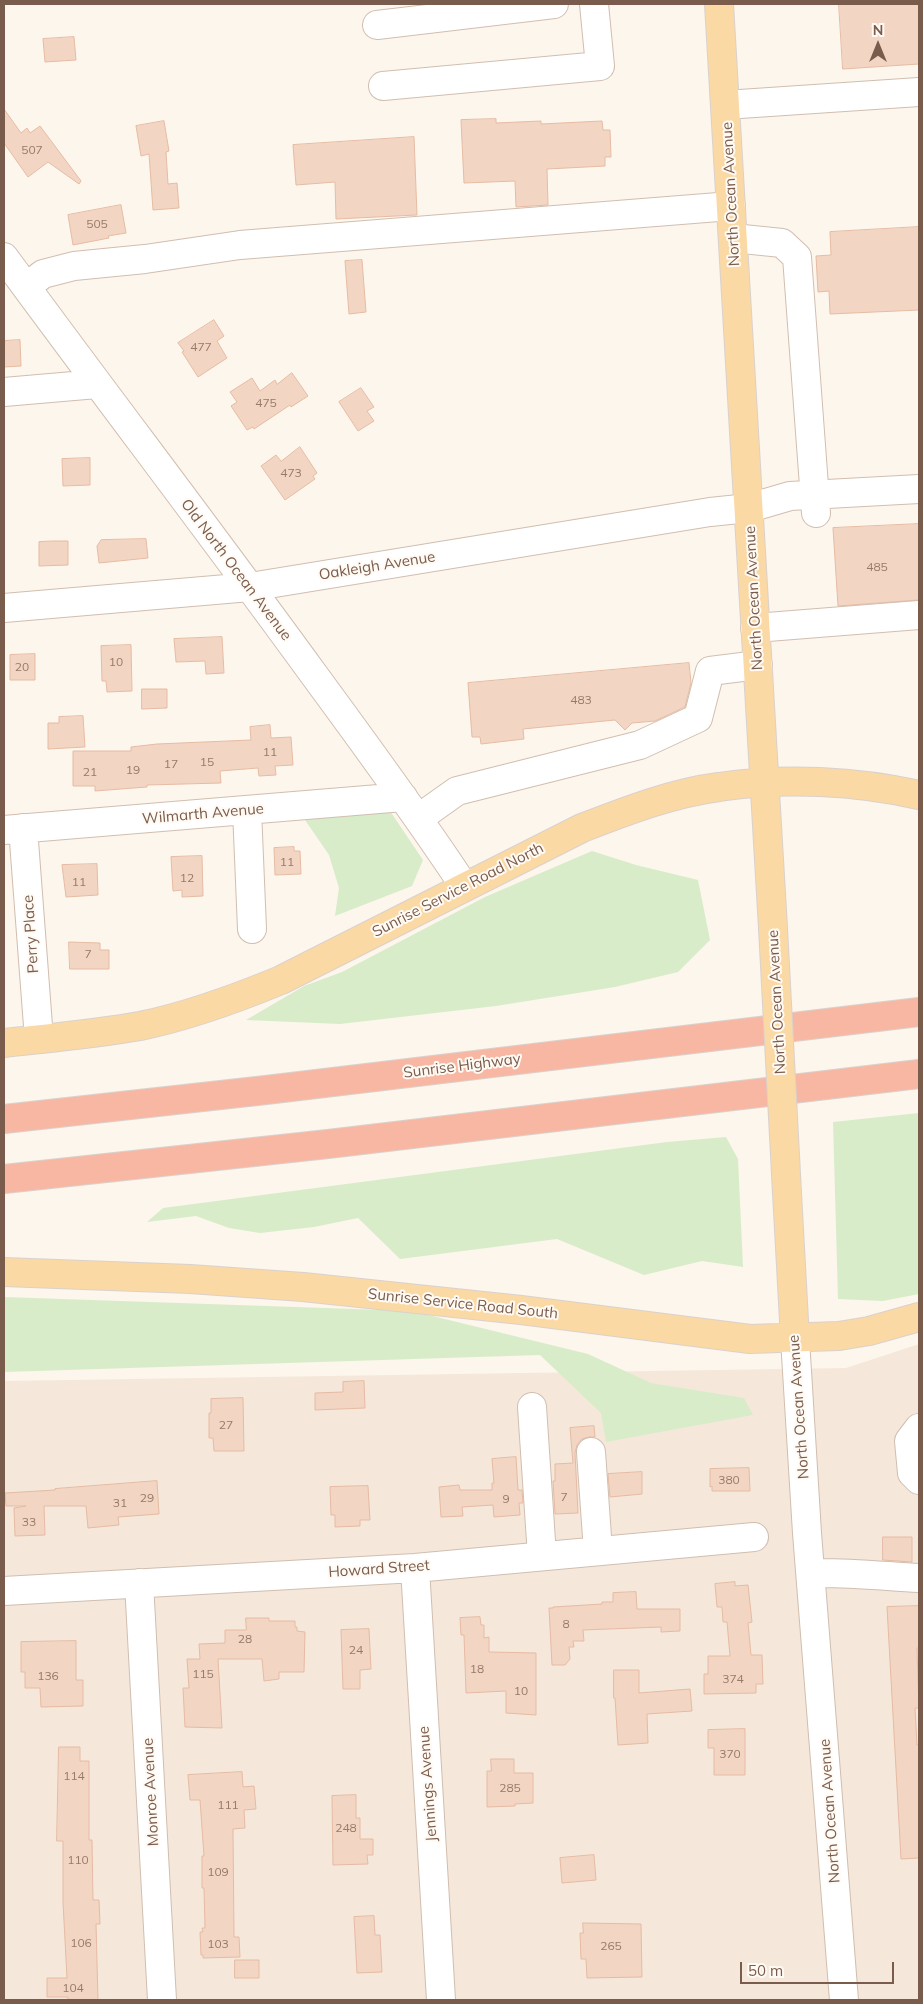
<!DOCTYPE html>
<html>
<head>
<meta charset="utf-8">
<style>
  body { margin:0 }
  #map { position:relative; width:923px; height:2004px; overflow:hidden; background:#fdf6ec; font-family:Mulish,sans-serif }
  canvas { display:block }
  .frame { position:absolute; inset:0; border:5px solid #7a5c4d; pointer-events:none }
  .north { position:absolute; left:853px; top:20px; width:50px; height:50px; -webkit-text-stroke:4px #fffaf3; paint-order:stroke; rotate:0deg; font-size:14px; font-weight:700; line-height:20px; text-align:center; color:#7a5c4d }
  .north::after { content:''; display:block; margin:auto; width:18px; height:22px; background:#7a5c4d; clip-path:polygon(50% 0,100% 100%,50% 72%,0 100%) }
  .scale { position:absolute; left:740px; top:1962px; width:154px; height:22px; box-sizing:border-box; border:2px solid #7a5c4d; border-top:0; padding-left:6px; font-size:15px; line-height:18px; white-space:nowrap; color:#7a5c4d; -webkit-text-stroke:4px #fffaf3; paint-order:stroke }
</style>
</head>
<body>
<div id="map">
<canvas width="923" height="2004"></canvas>
<div class="frame"></div>
<div class="north">N</div>
<div class="scale">50 m</div>
</div>
<script>
const g = document.querySelector('canvas').getContext('2d');
g.lineJoin = 'round';
function paint(path, color) { g.fillStyle = color; g.fill(path, 'evenodd'); }
function strokePath(path, color, width, dash) { g.strokeStyle = color; g.lineWidth = width; g.lineCap = dash ? 'butt' : 'round'; g.setLineDash(dash || []); g.stroke(path); }
function drawText(font, color, halo, rows, align = 'center') {
  g.font = font + ' Mulish,sans-serif'; g.lineWidth = 4; g.setLineDash([]); g.textBaseline = 'middle'; g.strokeStyle = halo; g.fillStyle = color; for (const [text, x, y, turn = 0] of rows) {
    g.save(); g.translate(x, y); g.rotate((+turn || 0) * Math.PI / 180); g.textAlign = isNaN(turn) ? turn : align; if (halo) g.strokeText(text, 0, 0); g.fillText(text, 0, 0); g.restore();
  }
}
paint(new Path2D(`
  M 919,1344 L 919,2000 L 4,2000 L 4,1381 L 846,1368 Z`), '#f5e8da');
paint(new Path2D(`
  M 388,808 L 423,860 L 412,886 L 335,916 L 339,888 L 329,855 L 305,820 Z
  M 592,851 L 636,865 L 698,880 L 710,940 L 678,972 L 615,987 L 496,1006 L 340,1024 L 246,1020 L 304,986 L 342,972 L 485,897 Z
  M 919,1113 L 919,1294 L 883,1301 L 838,1299 L 833,1122 Z
  M 726,1137 L 738,1159 L 743,1267 L 702,1261 L 644,1275 L 557,1239 L 400,1259 L 358,1218 L 314,1227 L 260,1233 L 229,1228 L 196,1216 L 147,1222 L 163,1208 L 667,1142 Z
  M 4,1297 L 412,1311 L 588,1354 L 651,1383 L 744,1398 L 753,1415 L 606,1442 L 601,1413 L 540,1355 L 4,1372 Z`), '#d8ecc9');
const building = new Path2D(`
  M 839,4 L 919,4 L 919,64 L 843,69 Z
  M 74,37 L 76,60 L 45,62 L 43,39 Z
  M 4,109 L 21,133 L 27,128 L 30,133 L 40,126 L 81,181 L 79,184 L 48,162 L 28,177 L 4,143 Z
  M 496,119 L 496,123 L 541,121 L 541,124 L 602,121 L 603,130 L 610,130 L 611,157 L 605,157 L 605,166 L 547,169 L 548,205 L 516,207 L 515,181 L 464,183 L 461,120 Z
  M 164,121 L 169,151 L 166,152 L 168,184 L 177,183 L 179,208 L 153,210 L 149,154 L 141,156 L 136,126 Z
  M 414,137 L 417,215 L 336,219 L 335,182 L 296,185 L 293,145 Z
  M 121,205 L 126,233 L 108,236 L 109,238 L 73,245 L 68,215 Z
  M 919,227 L 919,310 L 830,314 L 829,291 L 818,292 L 816,256 L 831,255 L 830,232 Z
  M 362,260 L 366,312 L 349,314 L 345,261 Z
  M 214,320 L 224,336 L 217,341 L 227,358 L 198,377 L 182,352 L 184,351 L 178,343 Z
  M 20,340 L 21,366 L 4,367 L 4,341 Z
  M 292,373 L 308,396 L 291,407 L 290,405 L 254,429 L 253,427 L 247,430 L 231,406 L 237,402 L 230,392 L 252,378 L 260,391 L 275,380 L 277,384 Z
  M 361,388 L 374,407 L 367,411 L 374,421 L 358,431 L 339,402 Z
  M 300,447 L 317,473 L 313,476 L 315,479 L 285,500 L 261,466 L 276,455 L 281,461 Z
  M 90,458 L 90,485 L 63,486 L 62,459 Z
  M 919,524 L 919,600 L 838,606 L 833,528 Z
  M 146,539 L 148,558 L 99,563 L 97,546 L 101,540 Z
  M 53,541 L 68,541 L 68,565 L 39,566 L 39,542 Z
  M 222,637 L 224,673 L 206,674 L 205,661 L 176,662 L 174,639 Z
  M 131,645 L 132,691 L 107,692 L 106,681 L 102,681 L 101,646 Z
  M 35,654 L 35,680 L 10,680 L 10,655 Z
  M 689,663 L 691,683 L 685,707 L 655,721 L 632,723 L 625,730 L 615,720 L 523,729 L 524,739 L 481,744 L 480,737 L 472,737 L 468,683 Z
  M 142,689 L 167,689 L 167,708 L 142,709 Z
  M 83,716 L 85,747 L 48,749 L 48,723 L 59,723 L 59,717 Z
  M 270,725 L 271,738 L 291,737 L 293,765 L 275,766 L 276,775 L 259,776 L 258,768 L 220,771 L 221,783 L 147,785 L 147,787 L 95,791 L 95,786 L 73,786 L 73,751 L 131,751 L 131,747 L 157,744 L 251,740 L 250,727 Z
  M 294,847 L 294,851 L 300,851 L 301,874 L 275,875 L 274,848 Z
  M 202,856 L 203,896 L 182,897 L 182,890 L 173,891 L 171,857 Z
  M 97,864 L 98,895 L 66,897 L 62,865 Z
  M 69,942 L 100,943 L 100,950 L 109,950 L 109,969 L 70,969 Z
  M 364,1381 L 365,1408 L 315,1410 L 315,1393 L 343,1392 L 343,1382 Z
  M 243,1398 L 244,1451 L 214,1451 L 213,1438 L 209,1438 L 209,1413 L 211,1413 L 211,1399 Z
  M 594,1426 L 595,1437 L 589,1437 L 582,1439 L 577,1445 L 575,1453 L 578,1513 L 555,1514 L 553,1481 L 555,1481 L 555,1464 L 573,1463 L 570,1428 Z
  M 516,1457 L 518,1490 L 522,1490 L 523,1503 L 519,1503 L 520,1515 L 494,1517 L 493,1505 L 462,1507 L 463,1516 L 441,1517 L 439,1487 L 459,1485 L 460,1490 L 492,1490 L 492,1483 L 494,1483 L 492,1459 Z
  M 749,1468 L 750,1491 L 712,1491 L 712,1486 L 710,1487 L 710,1469 Z
  M 642,1472 L 642,1494 L 610,1497 L 608,1474 Z
  M 157,1481 L 159,1514 L 118,1517 L 119,1525 L 88,1528 L 86,1506 L 44,1506 L 45,1535 L 15,1536 L 14,1508 L 26,1506 L 6,1506 L 5,1493 L 55,1490 L 55,1489 Z
  M 368,1486 L 370,1520 L 360,1520 L 360,1526 L 335,1527 L 335,1515 L 331,1515 L 330,1487 Z
  M 883,1537 L 912,1537 L 912,1562 L 883,1560 Z
  M 735,1582 L 735,1586 L 748,1585 L 752,1622 L 748,1623 L 751,1655 L 762,1655 L 763,1684 L 756,1684 L 756,1693 L 704,1694 L 704,1674 L 708,1674 L 708,1656 L 730,1656 L 727,1622 L 723,1622 L 722,1607 L 717,1607 L 715,1584 Z
  M 636,1592 L 637,1609 L 680,1609 L 680,1631 L 661,1632 L 661,1627 L 583,1630 L 584,1641 L 573,1641 L 574,1647 L 569,1647 L 570,1659 L 565,1665 L 552,1665 L 549,1608 L 553,1608 L 553,1607 L 602,1604 L 602,1602 L 613,1602 L 613,1593 Z
  M 919,1606 L 919,1648 L 917,1648 L 919,1708 L 915,1708 L 917,1745 L 919,1744 L 919,1858 L 901,1859 L 887,1607 Z
  M 480,1617 L 481,1625 L 484,1625 L 484,1638 L 489,1637 L 489,1652 L 536,1653 L 536,1715 L 506,1713 L 506,1691 L 466,1693 L 464,1635 L 461,1635 L 460,1618 Z
  M 246,1618 L 269,1618 L 269,1621 L 295,1621 L 295,1627 L 297,1627 L 297,1631 L 305,1632 L 304,1672 L 279,1672 L 279,1679 L 264,1681 L 262,1659 L 218,1659 L 222,1728 L 185,1727 L 183,1688 L 189,1688 L 187,1659 L 200,1659 L 199,1644 L 225,1643 L 225,1630 L 246,1630 Z
  M 369,1629 L 371,1669 L 360,1670 L 360,1689 L 343,1689 L 341,1630 Z
  M 76,1641 L 76,1680 L 83,1680 L 83,1706 L 41,1707 L 40,1688 L 25,1688 L 25,1672 L 21,1672 L 21,1642 Z
  M 614,1670 L 639,1670 L 639,1693 L 690,1689 L 692,1711 L 647,1714 L 648,1743 L 618,1745 L 615,1698 L 614,1698 Z
  M 745,1729 L 745,1775 L 714,1775 L 714,1748 L 708,1748 L 708,1730 Z
  M 59,1747 L 80,1747 L 80,1761 L 89,1761 L 89,1840 L 92,1840 L 93,1900 L 99,1900 L 100,1924 L 96,1924 L 98,2000 L 68,2000 L 68,1997 L 47,1997 L 47,1978 L 67,1978 L 63,1902 L 63,1841 L 57,1841 Z
  M 491,1759 L 514,1759 L 514,1773 L 533,1773 L 533,1803 L 515,1804 L 515,1806 L 487,1807 L 487,1771 L 491,1771 Z
  M 242,1772 L 243,1787 L 254,1786 L 256,1809 L 244,1810 L 245,1828 L 233,1829 L 234,1937 L 239,1937 L 240,1957 L 203,1958 L 203,1955 L 201,1955 L 200,1932 L 203,1932 L 202,1928 L 205,1928 L 204,1888 L 202,1888 L 202,1856 L 204,1856 L 200,1800 L 190,1800 L 188,1775 Z
  M 356,1795 L 356,1818 L 360,1818 L 360,1839 L 373,1839 L 373,1855 L 367,1855 L 368,1864 L 333,1865 L 332,1796 Z
  M 594,1855 L 596,1880 L 562,1883 L 560,1858 Z
  M 374,1916 L 375,1935 L 380,1935 L 382,1972 L 357,1973 L 354,1917 Z
  M 583,1923 L 641,1924 L 642,1977 L 587,1978 L 586,1959 L 581,1959 L 580,1933 L 583,1933 Z
  M 235,1960 L 259,1960 L 259,1978 L 235,1978 Z`);
paint(building, '#f3d5c3');
strokePath(building, '#e6bba3', 1);
const minor = new Path2D(`
  M 377,25 L 554,4
  M 383,86 L 600,66 L 594,4
  M 725,105 L 919,92
  M 733,238 L 782,243 L 797,257 L 816,513
  M 4,257 C 106,396 211,533 312,672 C 364,743 416,813 464,886
  M 26,287 L 43,274 L 74,266 L 145,259 L 240,245 L 731,206
  M 4,392 L 97,384
  M 4,608 L 250,587 L 710,512 L 749,508 L 790,496 L 919,489
  M 755,628 L 919,615
  M 247,810 L 252,929
  M 419,818 L 457,791 L 640,745 L 698,718 L 710,671 L 758,665
  M 23,828 L 39,1039
  M 4,830 L 403,797
  M 795,1339 L 807,1533 L 844,2000
  M 532,1407 L 542,1556
  M 919,1428 L 909,1441 L 912,1473 L 919,1480
  M 591,1452 L 598,1551
  M 415,1568 L 441,2000
  M 811,1573 C 847,1572 883,1576 919,1578
  M 139,1583 L 162,2000
  M 4,1591 L 415,1568 L 754,1537`);
const major = new Path2D(`
  M 719,4 L 773,928
  M 4,1043 C 49,1038 95,1034 140,1026 C 189,1016 235,999 281,980 L 582,828 C 626,811 672,793 719,787 C 783,777 857,781 919,795
  M 787,1193 L 795,1339
  M 4,1272 L 190,1279 L 303,1287 L 521,1310 L 750,1339 L 839,1336 L 869,1331 L 919,1317`);
const highway = new Path2D(`
  M 4,1119 L 266,1090 L 919,1012
  M 4,1179 L 328,1144 L 919,1074`);
strokePath(minor, '#d1beb0', 30);
strokePath(major, '#dad1cd', 30);
strokePath(highway, '#dad1cd', 30);
strokePath(minor, '#fff', 28);
strokePath(major, '#fbd9a5', 28);
strokePath(highway, '#f7b7a3', 28);
const majorBridge = new Path2D(`
  M 773,928 L 787,1193`);
strokePath(majorBridge, '#dad1cd', 30, []);
strokePath(majorBridge, '#fbd9a5', 28);
drawText('12px', '#987a6a', null, [
  ["507",32,150],
  ["505",97,224],
  ["477",201,347],
  ["475",266,403],
  ["473",291,473],
  ["485",877,567],
  ["10",116,662],
  ["20",22,667],
  ["483",581,700],
  ["11",270,752],
  ["15",207,762],
  ["17",171,764],
  ["19",133,770],
  ["21",90,772],
  ["11",287,862],
  ["12",187,878],
  ["11",79,882],
  ["7",88,954],
  ["27",226,1425],
  ["380",729,1480],
  ["7",564,1497],
  ["29",147,1498],
  ["9",506,1499],
  ["31",120,1503],
  ["33",29,1522],
  ["8",566,1624],
  ["28",245,1639],
  ["24",356,1650],
  ["18",477,1669],
  ["115",203,1674],
  ["136",48,1676],
  ["374",733,1679],
  ["10",521,1691],
  ["370",730,1754],
  ["114",74,1776],
  ["285",510,1788],
  ["111",228,1805],
  ["248",346,1828],
  ["110",78,1860],
  ["109",218,1872],
  ["106",81,1943],
  ["103",218,1944],
  ["265",611,1946],
  ["104",73,1988]
]);
drawText('15px', '#7a5c4d', '#fffaf3', [
  ["North Ocean Avenue",731,194,-93],
  ["Oakleigh Avenue",377,566,-9],
  ["Old North Ocean Avenue",236,570,53],
  ["North Ocean Avenue",754,598,-93],
  ["Wilmarth Avenue",203,814,-5],
  ["Sunrise Service Road North",458,890,-27],
  ["Perry Place",31,934,-94],
  ["North Ocean Avenue",777,1002,-93],
  ["Sunrise Highway",462,1066,-7],
  ["Sunrise Service Road South",463,1304,6],
  ["North Ocean Avenue",799,1407,-94],
  ["Howard Street",379,1569,-4],
  ["Jennings Avenue",428,1784,-94],
  ["Monroe Avenue",151,1792,-93],
  ["North Ocean Avenue",830,1811,-94]
]);
</script>
</body>
</html>
